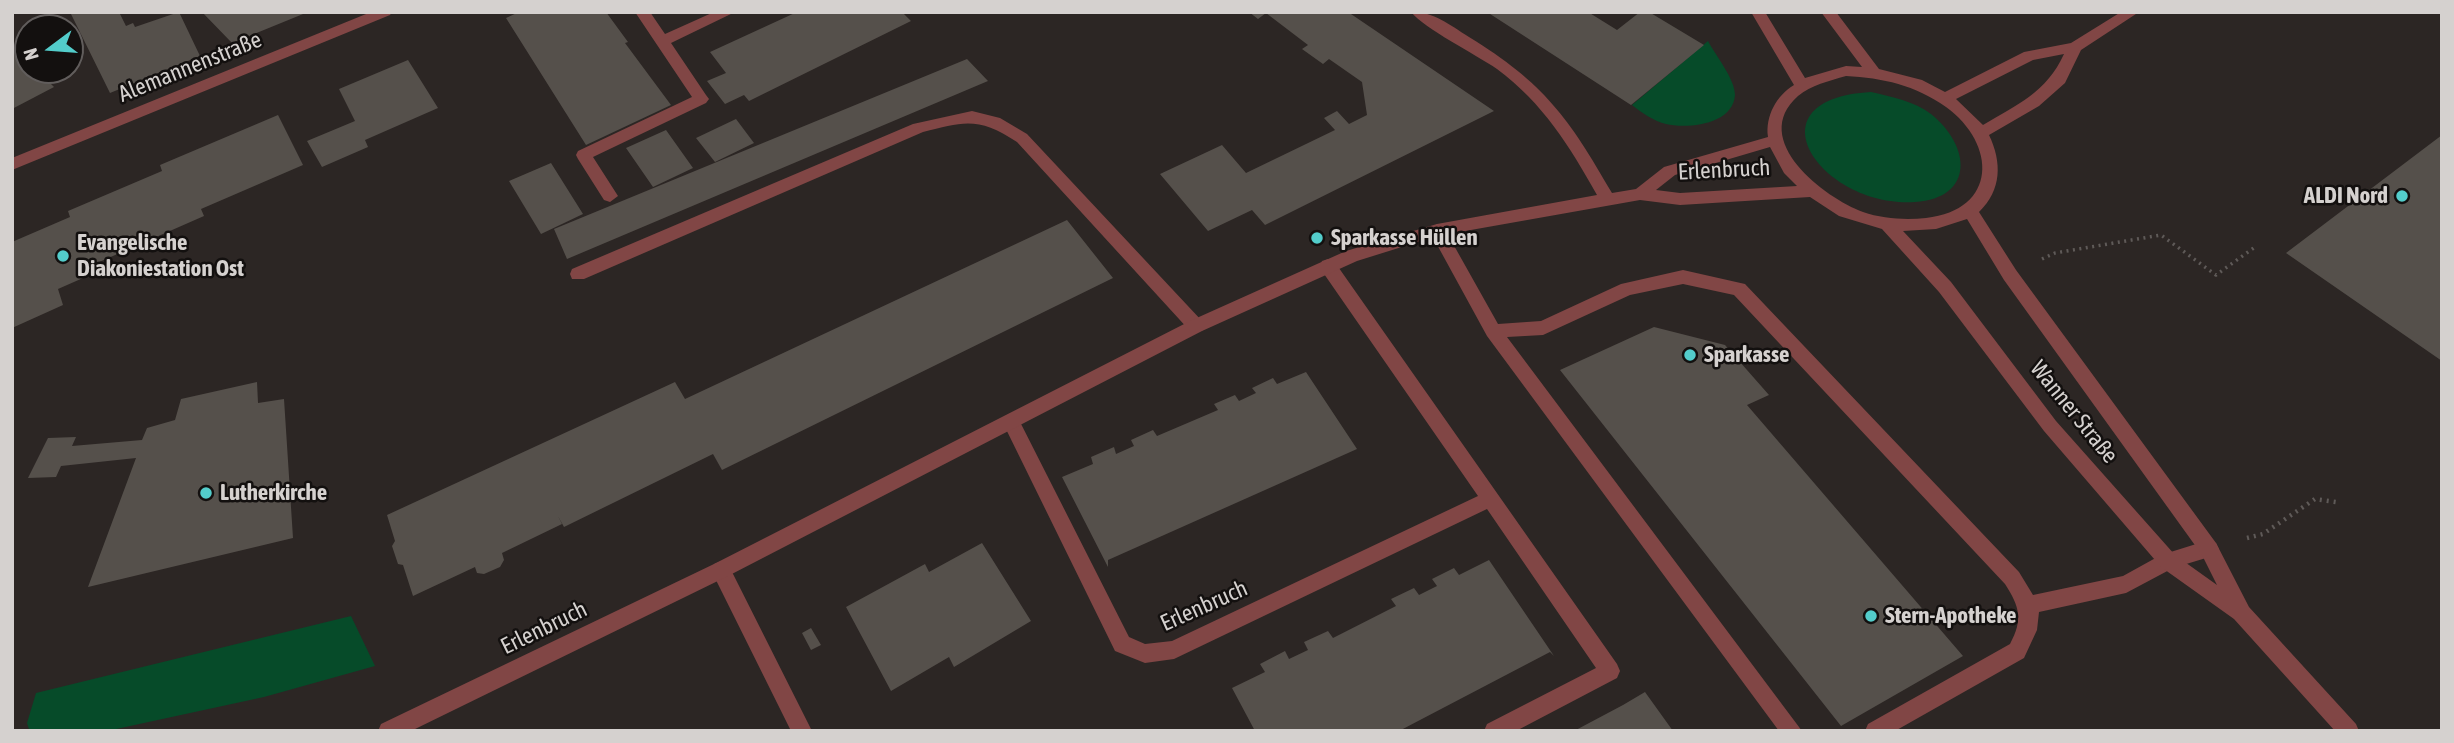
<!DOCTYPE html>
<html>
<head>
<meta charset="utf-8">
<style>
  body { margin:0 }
  #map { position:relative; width:2454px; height:743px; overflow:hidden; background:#2c2624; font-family:"Asap Condensed",sans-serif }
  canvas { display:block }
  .frame { position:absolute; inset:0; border:14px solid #d5d1cf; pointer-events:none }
  .north { position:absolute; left:14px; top:14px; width:70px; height:70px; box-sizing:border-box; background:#13100f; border:2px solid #615d5c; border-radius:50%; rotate:254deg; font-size:19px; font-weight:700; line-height:28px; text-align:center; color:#d5d1cf }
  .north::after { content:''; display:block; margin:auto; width:24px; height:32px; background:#53cdcb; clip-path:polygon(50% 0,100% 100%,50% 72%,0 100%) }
</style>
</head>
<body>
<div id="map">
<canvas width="2454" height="743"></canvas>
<div class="frame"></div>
<div class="north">N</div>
</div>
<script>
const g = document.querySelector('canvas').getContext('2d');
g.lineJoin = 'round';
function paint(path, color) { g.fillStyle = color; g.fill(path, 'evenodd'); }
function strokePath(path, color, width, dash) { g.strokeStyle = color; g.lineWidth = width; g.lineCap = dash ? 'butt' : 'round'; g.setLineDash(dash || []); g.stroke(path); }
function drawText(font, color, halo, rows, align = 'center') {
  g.font = font + ' "Asap Condensed",sans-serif'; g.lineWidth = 5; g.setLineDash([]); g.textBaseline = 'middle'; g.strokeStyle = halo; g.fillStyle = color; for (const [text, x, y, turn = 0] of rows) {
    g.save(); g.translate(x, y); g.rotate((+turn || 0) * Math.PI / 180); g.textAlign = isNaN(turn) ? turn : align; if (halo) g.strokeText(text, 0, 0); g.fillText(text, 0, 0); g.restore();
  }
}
paint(new Path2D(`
  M 1708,41 C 1716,56 1735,79 1735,95 C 1733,125 1687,129 1666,124 C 1654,121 1642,113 1632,105 Z
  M 1871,92 C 1892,97 1914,101 1931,114 C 1971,146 1975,198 1915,202 C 1821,208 1746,99 1871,92 Z
  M 351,616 L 375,666 L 264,697 L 107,731 L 29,729 L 27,723 L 36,693 Z`), '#064b29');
paint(new Path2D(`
  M 70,12 L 119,12 L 126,26 L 133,23 L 135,27 L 179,12 L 200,56 L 110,93 Z
  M 202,12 L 308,12 L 232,43 Z
  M 519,12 L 606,12 L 628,42 L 625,43 L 671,105 L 586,145 L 506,18 Z
  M 797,12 L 902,12 L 911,21 L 749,101 L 744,95 L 725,104 L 707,81 L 726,73 L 710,52 Z
  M 1249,12 L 1348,12 L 1494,111 L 1265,225 L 1252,210 L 1208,231 L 1160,174 L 1222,145 L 1246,173 L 1335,130 L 1324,118 L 1337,111 L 1349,124 L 1367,115 L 1362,82 L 1329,59 L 1323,64 L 1302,49 L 1308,45 L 1266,13 L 1258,19 Z
  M 1487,12 L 1588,12 L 1617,30 L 1640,12 L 1649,12 L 1704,45 L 1631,105 Z
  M 12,44 L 28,60 L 28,70 L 37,70 L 54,87 L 12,109 Z
  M 967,59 L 988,81 L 567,259 L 554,229 Z
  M 408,60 L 438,108 L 365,140 L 368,147 L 322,167 L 307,141 L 355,121 L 339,89 Z
  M 278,115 L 303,165 L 201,209 L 204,216 L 81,270 L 83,278 L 58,289 L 63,305 L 12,328 L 12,242 L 70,217 L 68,211 L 162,171 L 160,165 Z
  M 736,119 L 754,143 L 715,162 L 696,138 Z
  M 666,130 L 693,168 L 653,187 L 626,148 Z
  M 2442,135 L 2442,361 L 2286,253 Z
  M 551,163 L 583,214 L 541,234 L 509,181 Z
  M 1067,220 L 1113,278 L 722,470 L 713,454 L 564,527 L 558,516 L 562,524 L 502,553 L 504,560 L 500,567 L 484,574 L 477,573 L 475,567 L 413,596 L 403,565 L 398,564 L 392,546 L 395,541 L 387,515 L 675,382 L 685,399 Z
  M 1654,327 L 1725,345 L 1769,395 L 1747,405 L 1963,656 L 1841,726 L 1560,370 Z
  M 1306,372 L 1357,449 L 1108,560 L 1108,567 L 1062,477 L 1093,464 L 1091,457 L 1114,447 L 1116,454 L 1134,446 L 1131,440 L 1153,430 L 1157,436 L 1218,410 L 1214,404 L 1235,395 L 1239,401 L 1256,393 L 1252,388 L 1273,378 L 1277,384 Z
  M 257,382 L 258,403 L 284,399 L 293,538 L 88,587 L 136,458 L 61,466 L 56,477 L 28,478 L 48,438 L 76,437 L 72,446 L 142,440 L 147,428 L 175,420 L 181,399 Z
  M 982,543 L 1031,621 L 954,667 L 949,657 L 891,691 L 846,607 L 925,564 L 929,572 Z
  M 1489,560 L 1554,656 L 1550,652 L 1399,731 L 1255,731 L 1232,688 L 1265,672 L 1260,664 L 1285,651 L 1289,659 L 1308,650 L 1304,642 L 1328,631 L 1333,638 L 1396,606 L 1391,599 L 1414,588 L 1419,595 L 1437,586 L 1432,579 L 1454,568 L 1459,575 Z
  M 811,628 L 821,645 L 811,650 L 802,633 Z
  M 1645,692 L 1673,731 L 1574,731 L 1623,705 Z`), '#55504b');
strokePath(new Path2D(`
  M 2042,259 L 2055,253 L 2161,235 L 2216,275 L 2255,247`), '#5f5a58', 3.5, [2, 4.5]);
strokePath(new Path2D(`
  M 2247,538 L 2263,534 L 2315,499 L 2336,502`), '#5f5a58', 4.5, [2, 5]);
paint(new Path2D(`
  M 635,12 L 650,12 L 665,34 L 714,12 L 735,12 L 671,43 L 706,95 L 709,99 L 706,103 L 593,157 L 618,196 L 610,202 L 604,200 L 578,159 L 576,155 L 578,151 L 692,97 Z
  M 972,111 L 1000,118 L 1027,134 L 1202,321 L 1205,326 L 1202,331 L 1190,331 L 1017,142 C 980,117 964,121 923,132 L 584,279 L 572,279 L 570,274 L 572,269 L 913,124 Z
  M 1437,224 L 1443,226 L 1498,324 L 1541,321 L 1621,284 L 1683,270 L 1745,284 L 2019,572 L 2033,595 L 2123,576 L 2161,555 L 2209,540 L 2216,543 L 2219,549 L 2216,555 L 2173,568 L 2126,593 L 2039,612 L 2037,630 L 2024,658 L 1895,731 L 1865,731 L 1868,724 L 2010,644 C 2023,620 2020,607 2005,584 L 1734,295 L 1683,284 L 1630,295 L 1543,335 L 1507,337 L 1802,731 L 1779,731 L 1487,336 L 1429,230 Z
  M 1328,259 L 1334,261 L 1617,664 L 1620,671 L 1617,678 L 1516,731 L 1484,731 L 1487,724 L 1596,668 L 1487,509 L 1174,659 L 1145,663 L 1115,651 L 1002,421 L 1005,416 L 1011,413 L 1017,416 L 1129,637 L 1145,644 L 1172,641 L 1478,496 L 1322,271 L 1320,266 L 1322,261 Z
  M 721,561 L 728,564 L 812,731 L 791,731 L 711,570 L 714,564 Z`), '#814645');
paint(new Path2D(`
  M 371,12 L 392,12 L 390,15 L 12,170 L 12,158 Z
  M 1411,12 C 1435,12 1448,24 1469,37 C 1544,83 1569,118 1612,193 L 1636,189 L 1664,167 L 1768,137 C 1765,116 1777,95 1794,85 L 1751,12 L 1765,12 L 1805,78 L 1846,66 L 1862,67 L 1821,12 L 1836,12 L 1879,69 L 1922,80 L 1945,92 L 2024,52 L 2071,43 L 2121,12 L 2139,12 L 2081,50 L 2065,83 L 2039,106 L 1989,135 C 2002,162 2002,190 1979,212 L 2016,270 L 2216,543 L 2249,607 L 2356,724 L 2359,731 L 2335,731 L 2234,619 L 2161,567 L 2044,431 L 1939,292 L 1882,229 L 1839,216 L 1810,197 L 1680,205 L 1640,200 L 1437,236 L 1357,261 L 1202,331 L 728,576 L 411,731 L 378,731 L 381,724 L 714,564 L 1190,321 L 1346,251 L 1437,224 L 1597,195 C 1570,147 1543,103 1497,69 C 1475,54 1425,29 1411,12 ZM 2064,54 C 2046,93 2018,104 1983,125 L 1956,99 L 2033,60 ZM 1846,76 C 1883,78 1915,85 1946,107 C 1997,144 1998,210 1926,218 C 1906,220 1883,219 1863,212 C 1825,198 1748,140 1798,96 C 1811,85 1829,81 1846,76 ZM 1770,147 L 1784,173 L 1797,186 L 1680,193 L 1656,190 L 1675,175 ZM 1967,219 L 2004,280 L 2202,555 L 2217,585 L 2175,555 L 2056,421 L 1951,282 L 1903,231 L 1936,229 Z`), '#814645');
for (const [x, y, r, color] of [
  [2402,196,7,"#53cdcb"],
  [1317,238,7,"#53cdcb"],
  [63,256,7,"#53cdcb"],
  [1690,355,7,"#53cdcb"],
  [206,493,7,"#53cdcb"],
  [1871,616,7,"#53cdcb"]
]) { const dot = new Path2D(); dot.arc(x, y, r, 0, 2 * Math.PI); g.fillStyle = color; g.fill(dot); strokePath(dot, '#13100f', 2.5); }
drawText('23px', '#d5d1cf', '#13100f', [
  ["Alemannenstraße",190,67,-22],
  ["Erlenbruch",1724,170,-3],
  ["Wanner Straße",2074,412,51],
  ["Erlenbruch",1204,606,-24],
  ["Erlenbruch",544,628,-26]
]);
drawText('bold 23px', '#d5d1cf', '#13100f', [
  ["ALDI Nord",2388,196,"right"],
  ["Sparkasse Hüllen",1331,238],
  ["Evangelische",77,243],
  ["Diakoniestation Ost",77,269],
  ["Sparkasse",1704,355],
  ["Lutherkirche",220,493],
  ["Stern-Apotheke",1885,616]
], 'left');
</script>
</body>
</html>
